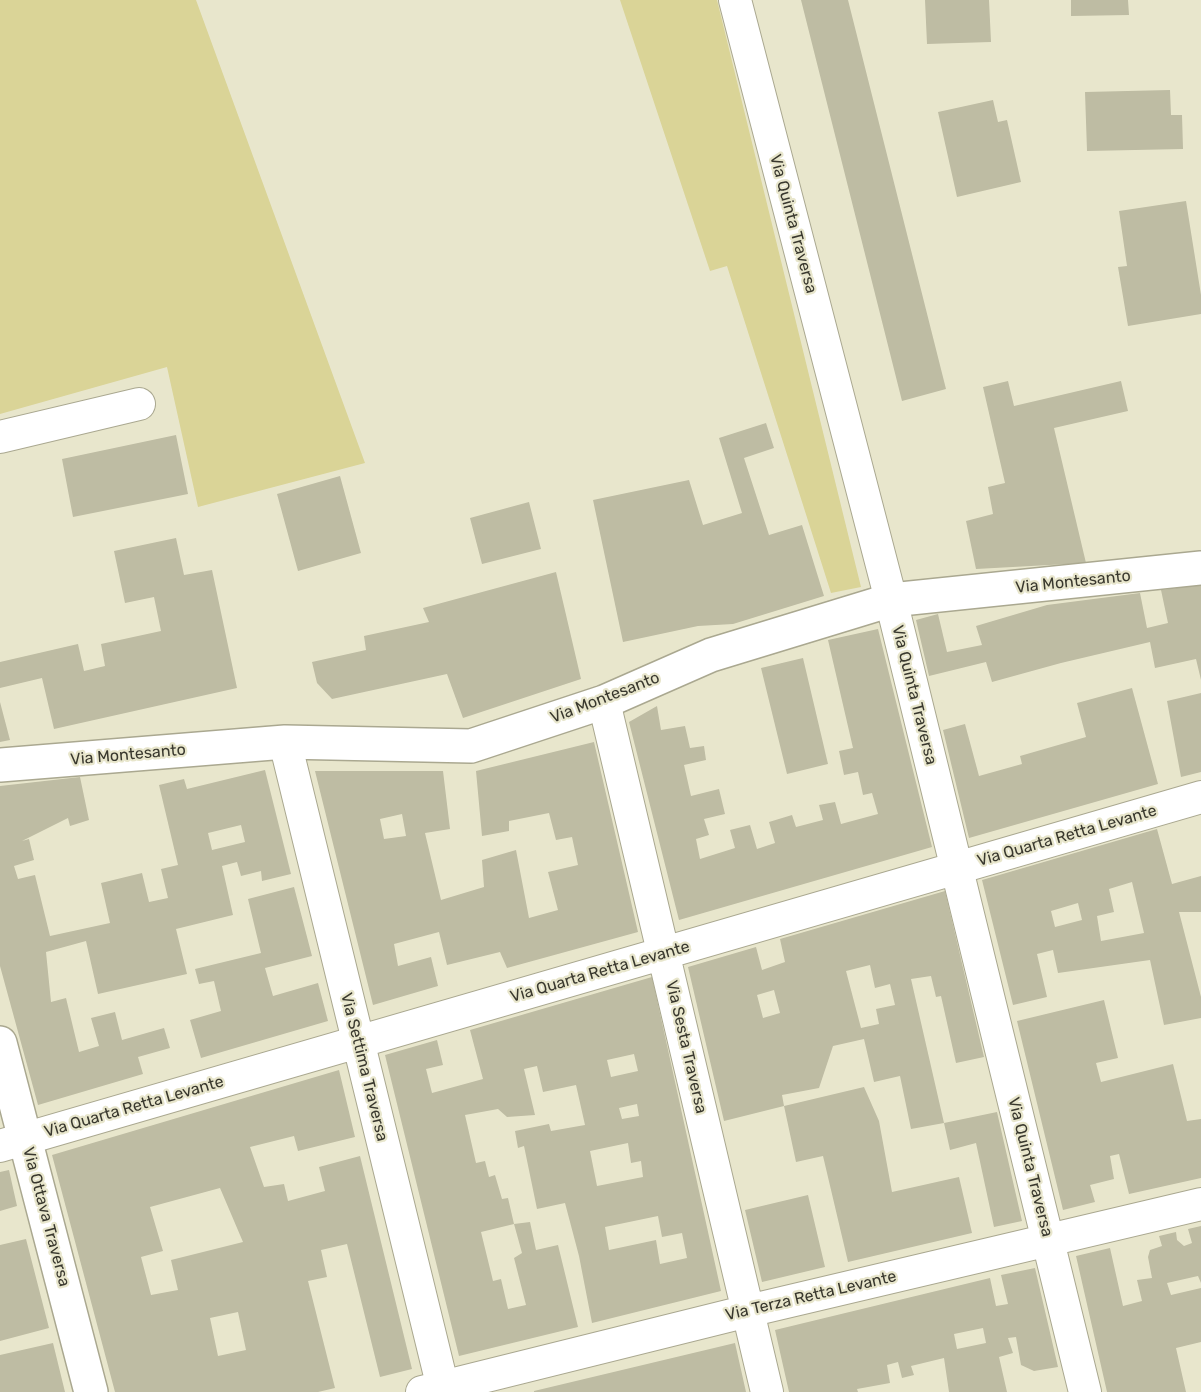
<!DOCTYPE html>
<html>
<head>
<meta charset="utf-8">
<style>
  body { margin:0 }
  canvas { display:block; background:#e8e6cc }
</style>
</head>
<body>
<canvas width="1201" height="1392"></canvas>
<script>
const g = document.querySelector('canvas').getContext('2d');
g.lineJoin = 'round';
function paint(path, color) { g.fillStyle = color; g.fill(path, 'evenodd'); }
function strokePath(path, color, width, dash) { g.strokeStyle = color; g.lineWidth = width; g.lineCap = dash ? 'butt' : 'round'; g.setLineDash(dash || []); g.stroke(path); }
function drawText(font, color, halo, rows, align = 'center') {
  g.font = font + ' Rubik,sans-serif'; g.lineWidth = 4.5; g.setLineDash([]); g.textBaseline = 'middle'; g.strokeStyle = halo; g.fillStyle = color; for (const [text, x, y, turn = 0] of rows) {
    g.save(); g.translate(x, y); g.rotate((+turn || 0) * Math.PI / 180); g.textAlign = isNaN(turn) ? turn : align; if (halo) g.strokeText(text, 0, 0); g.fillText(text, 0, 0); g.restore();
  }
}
paint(new Path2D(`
  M 0,0 L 196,0 L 365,463 L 198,507 L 167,367 L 0,414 Z
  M 620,0 L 717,0 L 861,587 L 831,593 L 727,266 L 710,271 Z`), '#dad497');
paint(new Path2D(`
  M 801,0 L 848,0 L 946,389 L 902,401 Z
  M 925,0 L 989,0 L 991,42 L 927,44 Z
  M 1071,0 L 1128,0 L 1129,15 L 1071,16 Z
  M 1170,90 L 1171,115 L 1182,115 L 1183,149 L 1087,151 L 1085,92 Z
  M 993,100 L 998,122 L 1007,120 L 1021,182 L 957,197 L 938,112 Z
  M 1186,201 L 1201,295 L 1201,314 L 1128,326 L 1118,267 L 1127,266 L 1119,211 Z
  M 1008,381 L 1014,406 L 1121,381 L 1128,411 L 1054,428 L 1086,563 L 976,569 L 966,521 L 993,514 L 988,487 L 1005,483 L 983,387 Z
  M 766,423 L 774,448 L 744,458 L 769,535 L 802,525 L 824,596 L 733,624 L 698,626 L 623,642 L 593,500 L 689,480 L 703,525 L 742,513 L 719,438 Z
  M 176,435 L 188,494 L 73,517 L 62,459 Z
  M 340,476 L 361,553 L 298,571 L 277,494 Z
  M 529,502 L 541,549 L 482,564 L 470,518 Z
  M 176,538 L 184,575 L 212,570 L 237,688 L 54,729 L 42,678 L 0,688 L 0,662 L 78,644 L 84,671 L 105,666 L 101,644 L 161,631 L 154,597 L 125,603 L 114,551 Z
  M 556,572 L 581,679 L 463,718 L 447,674 L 332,699 L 317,683 L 312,662 L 366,650 L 364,636 L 429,622 L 423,608 Z
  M 1201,585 L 1201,680 L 1196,659 L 1155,668 L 1150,642 L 1061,663 L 992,682 L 986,662 L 929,676 L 916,620 L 938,614 L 947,652 L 982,645 L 976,626 L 1047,605 L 1140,593 L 1147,628 L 1168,623 L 1161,590 Z
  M 878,629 L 932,847 L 679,920 L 629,722 L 657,706 L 661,730 L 685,726 L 690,748 L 704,746 L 706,760 L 684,765 L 691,796 L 719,789 L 725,814 L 704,819 L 709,835 L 696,839 L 700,859 L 735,848 L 730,830 L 750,825 L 757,849 L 775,843 L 769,822 L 792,815 L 796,827 L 823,820 L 819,805 L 835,802 L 841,824 L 878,814 L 872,793 L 863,795 L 858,772 L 844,775 L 839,751 L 853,748 L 828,640 Z
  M 803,658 L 828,764 L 787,774 L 761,668 Z
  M 1132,688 L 1158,784 L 969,838 L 943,730 L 965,724 L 979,776 L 1022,764 L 1020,756 L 1086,737 L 1077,703 Z
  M 1201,693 L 1201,772 L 1181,777 L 1167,701 Z
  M 0,702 L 10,740 L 0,742 Z
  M 594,742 L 638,932 L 507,968 L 500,952 L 447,965 L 439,932 L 394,944 L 398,966 L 431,957 L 438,986 L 373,1005 L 315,771 L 443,771 L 450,829 L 425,833 L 441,900 L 484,887 L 482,860 L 516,850 L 529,918 L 558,910 L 548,872 L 578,865 L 572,837 L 556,840 L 549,813 L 509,821 L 509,831 L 482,836 L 476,771 ZM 402,814 L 406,836 L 384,839 L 380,819 Z
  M 265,770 L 291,874 L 262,881 L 261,871 L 241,876 L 237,862 L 222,866 L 233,915 L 176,929 L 187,974 L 98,994 L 86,941 L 46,952 L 51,1002 L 66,998 L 79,1052 L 99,1046 L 91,1018 L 115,1012 L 122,1040 L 164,1028 L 170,1048 L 138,1057 L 143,1074 L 38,1105 L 0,966 L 0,786 L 80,777 L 89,820 L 70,826 L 68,818 L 22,841 L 29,839 L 34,860 L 14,866 L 18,879 L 35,875 L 50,936 L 110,923 L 101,883 L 142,873 L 149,902 L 168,898 L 161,869 L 178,865 L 159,785 L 184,779 L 187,789 ZM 241,825 L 245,842 L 212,850 L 208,833 Z
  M 1157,829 L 1172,884 L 1201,876 L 1201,912 L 1179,912 L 1201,997 L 1201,1018 L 1164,1025 L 1150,960 L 1058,973 L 1053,950 L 1037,954 L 1047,997 L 1013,1005 L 982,880 ZM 1132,882 L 1144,933 L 1101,941 L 1097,916 L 1114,912 L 1109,889 ZM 1078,903 L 1082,920 L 1055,927 L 1051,911 Z
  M 294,887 L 312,956 L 265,968 L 273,996 L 318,983 L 328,1021 L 201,1058 L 190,1020 L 221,1011 L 214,981 L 199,984 L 195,969 L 261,953 L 248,899 Z
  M 945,891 L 984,1057 L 956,1063 L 941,996 L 936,997 L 931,976 L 911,979 L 944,1123 L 911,1129 L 900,1076 L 874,1082 L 864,1039 L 833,1046 L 819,1088 L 782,1095 L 784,1106 L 724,1121 L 688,967 L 756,947 L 762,970 L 785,962 L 780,939 ZM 870,965 L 875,988 L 890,984 L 895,1005 L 876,1009 L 879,1024 L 861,1028 L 846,971 ZM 774,990 L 780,1013 L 763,1018 L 757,995 Z
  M 652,977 L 721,1291 L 592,1323 L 579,1256 L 565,1203 L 537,1209 L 524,1146 L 518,1148 L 515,1131 L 549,1124 L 551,1131 L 585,1125 L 576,1085 L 543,1092 L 537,1066 L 524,1069 L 535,1115 L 507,1117 L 498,1109 L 465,1115 L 476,1163 L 485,1161 L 489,1177 L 495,1175 L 502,1199 L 508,1198 L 514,1224 L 481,1232 L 493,1281 L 501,1279 L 508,1309 L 526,1305 L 514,1258 L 522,1253 L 514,1224 L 530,1222 L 536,1250 L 558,1245 L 578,1327 L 459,1356 L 385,1055 L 437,1040 L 443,1065 L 426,1069 L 432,1093 L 483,1079 L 470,1030 ZM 634,1054 L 638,1071 L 611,1077 L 607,1060 ZM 637,1104 L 639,1116 L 622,1119 L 619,1108 ZM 628,1143 L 631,1163 L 641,1161 L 643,1177 L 597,1186 L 590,1151 ZM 658,1216 L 662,1237 L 682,1233 L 687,1258 L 660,1264 L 656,1240 L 609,1250 L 605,1227 Z
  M 1104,1000 L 1118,1058 L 1096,1063 L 1101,1082 L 1173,1064 L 1187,1121 L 1201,1119 L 1201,1178 L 1129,1194 L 1119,1154 L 1110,1156 L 1114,1179 L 1090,1185 L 1095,1202 L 1063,1210 L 1017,1021 Z
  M 339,1070 L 355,1137 L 298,1151 L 294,1136 L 250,1147 L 264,1187 L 284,1184 L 288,1201 L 325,1191 L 319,1167 L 360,1156 L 412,1369 L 380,1377 L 347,1244 L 321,1250 L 327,1277 L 308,1281 L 335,1388 L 318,1392 L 115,1392 L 52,1155 ZM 220,1188 L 243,1242 L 171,1260 L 178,1290 L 151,1295 L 141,1257 L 163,1251 L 150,1207 ZM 238,1312 L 246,1350 L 218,1356 L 210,1318 Z
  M 864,1087 L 879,1121 L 892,1192 L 959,1177 L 972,1233 L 848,1262 L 823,1156 L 796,1162 L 784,1106 Z
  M 997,1112 L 1022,1221 L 994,1227 L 976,1143 L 950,1150 L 944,1123 Z
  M 9,1170 L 17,1206 L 0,1211 L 0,1172 Z
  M 808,1195 L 825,1267 L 762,1282 L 745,1210 Z
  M 1201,1226 L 1201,1283 L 1198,1276 L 1167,1283 L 1171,1295 L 1201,1288 L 1201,1342 L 1176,1348 L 1186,1392 L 1107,1392 L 1076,1256 L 1110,1248 L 1123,1306 L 1142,1301 L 1137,1280 L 1152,1278 L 1148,1257 L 1150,1250 L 1162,1246 L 1159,1236 L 1176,1232 L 1177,1240 L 1184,1246 L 1192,1243 L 1188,1229 Z
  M 26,1239 L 49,1328 L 0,1341 L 0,1245 Z
  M 1035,1268 L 1058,1367 L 1034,1371 L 1021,1365 L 1016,1337 L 1008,1338 L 1013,1353 L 999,1357 L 1007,1392 L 949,1392 L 944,1358 L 911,1366 L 914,1375 L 902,1378 L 898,1362 L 887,1365 L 890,1383 L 857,1389 L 858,1392 L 789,1392 L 775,1330 L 990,1278 L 996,1306 L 1008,1304 L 1001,1275 ZM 983,1328 L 986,1343 L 957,1349 L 954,1334 Z
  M 53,1343 L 65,1392 L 0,1392 L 0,1355 Z
  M 735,1343 L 746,1392 L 534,1392 L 534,1391 Z`), '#bebca3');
const minor = new Path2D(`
  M 735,0 L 891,600 L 1085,1392
  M 0,437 L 139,404
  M 604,702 L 767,1392
  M 285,742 L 444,1392
  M 0,1146 L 1201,797
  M 422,1392 L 748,1311 L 1201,1204`);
const tertiary = new Path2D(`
  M 0,765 L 285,742 L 471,746 L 604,702 L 711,655 L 891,600 L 1201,568
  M 0,1043 L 91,1392`);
strokePath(minor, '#aaa890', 34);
strokePath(tertiary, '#aaa890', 36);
strokePath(minor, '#fff', 32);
strokePath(tertiary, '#fff', 33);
drawText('16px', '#39382e', '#e8e6cc', [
  ["Via Quinta Traversa",793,224,75],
  ["Via Montesanto",1073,582,-6],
  ["Via Quinta Traversa",914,695,76],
  ["Via Montesanto",605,698,-21],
  ["Via Montesanto",128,755,-5],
  ["Via Quarta Retta Levante",1067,836,-16],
  ["Via Quarta Retta Levante",600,972,-16],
  ["Via Sesta Traversa",686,1047,77],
  ["Via Settima Traversa",364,1067,76],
  ["Via Quarta Retta Levante",134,1107,-16],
  ["Via Quinta Traversa",1030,1167,76],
  ["Via Ottava Traversa",46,1217,75],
  ["Via Terza Retta Levante",811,1296,-13]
]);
</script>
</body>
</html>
